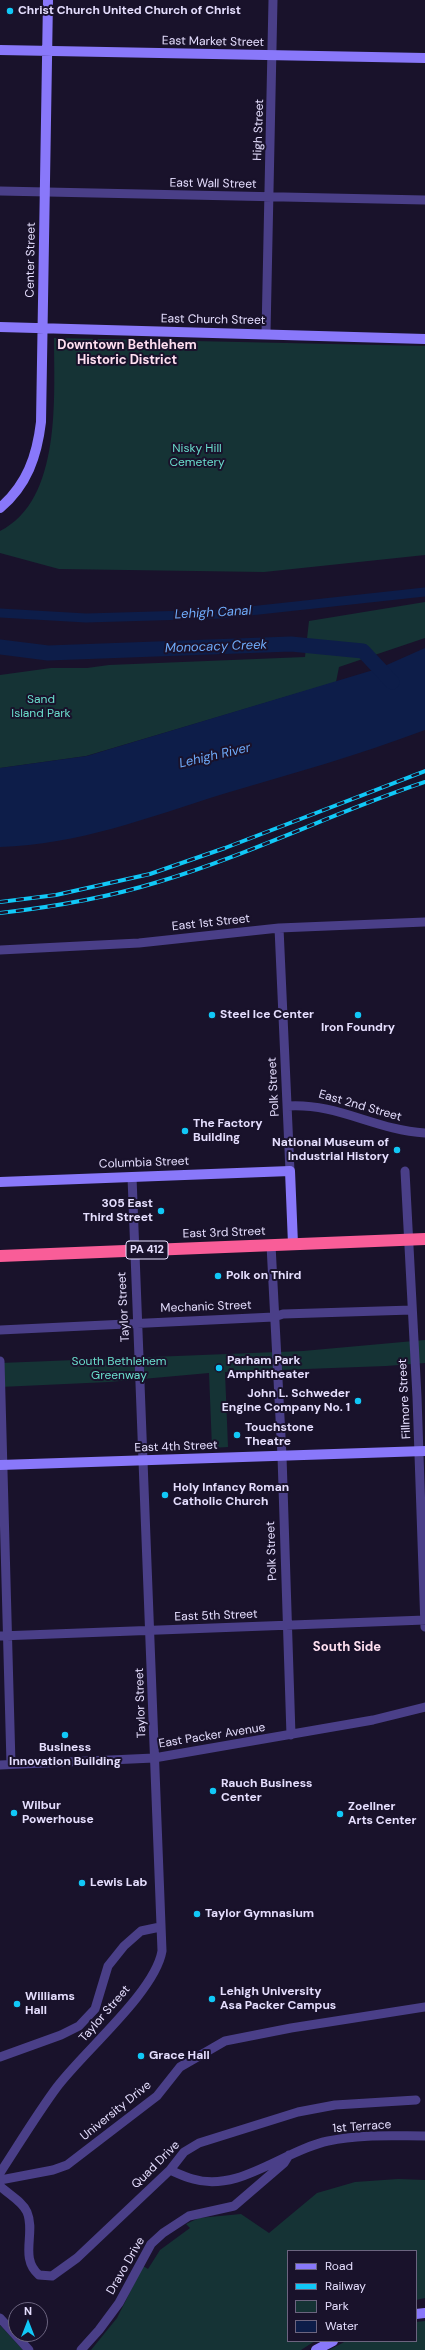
<!DOCTYPE html>
<html>
<head>
<meta charset="utf-8">
<style>
  body { margin:0 }
  #map { position:relative; width:425px; height:2350px; overflow:hidden; background:#19122b; font-family:"DM Sans",sans-serif }
  canvas { display:block }
  .legend { position:absolute; left:287px; top:2250px; width:130px; height:92px; box-sizing:border-box; background:#19122b; border:1px solid #6b647f; margin:0; padding:5px 7px; list-style:none; font-size:12px; color:#e5defe }
  .legend li { display:flex; align-items:center; gap:8px; height:20px }
  .legend b { width:20px; border:1px solid #6b647f }
  .north { position:absolute; left:8px; top:2302px; width:40px; height:40px; box-sizing:border-box; background:#19122b; border:1px solid #6b647f; border-radius:50%; rotate:0deg; font-size:11px; font-weight:700; line-height:16px; text-align:center; color:#e5defe }
  .north::after { content:''; display:block; margin:auto; width:14px; height:18px; background:#11c8f7; clip-path:polygon(50% 0,100% 100%,50% 72%,0 100%) }
</style>
</head>
<body>
<div id="map">
<canvas width="425" height="2350"></canvas>
<ul class="legend">
<li><b style="height:5px;background:#8978fa"></b>Road</li>
<li><b style="height:5px;background:#11c8f7"></b>Railway</li>
<li><b style="height:11px;background:#153335"></b>Park</li>
<li><b style="height:11px;background:#0d1d49"></b>Water</li>
</ul>
<div class="north">N</div>
</div>
<script>
const g = document.querySelector('canvas').getContext('2d');
g.lineJoin = 'round';
function paint(path, color) { g.fillStyle = color; g.fill(path, 'evenodd'); }
function strokePath(path, color, width, dash) { g.strokeStyle = color; g.lineWidth = width; g.lineCap = dash ? 'butt' : 'round'; g.setLineDash(dash || []); g.stroke(path); }
function drawText(font, color, halo, rows, align = 'center') {
  g.font = font + ' "DM Sans",sans-serif'; g.lineWidth = 4; g.setLineDash([]); g.textBaseline = 'middle'; g.strokeStyle = halo; g.fillStyle = color; for (const [text, x, y, turn = 0] of rows) {
    g.save(); g.translate(x, y); g.rotate((+turn || 0) * Math.PI / 180); g.textAlign = isNaN(turn) ? turn : align; if (halo) g.strokeText(text, 0, 0); g.fillText(text, 0, 0); g.restore();
  }
}
paint(new Path2D(`
  M 54,338 L 425,346 L 425,555 L 264,572 L 59,569 L 0,553 L 0,531 C 62,500 54,396 54,338 Z
  M 425,602 L 425,638 L 339,667 L 336,682 L 86,756 L 0,768 L 0,675 L 51,668 L 87,668 L 109,665 L 305,657 L 309,621 Z
  M 425,1340 L 425,1363 L 386,1366 L 225,1372 L 228,1447 L 212,1448 L 209,1373 L 109,1382 L 0,1387 L 0,1363 L 303,1351 Z
  M 398,2179 L 425,2180 L 425,2298 L 416,2300 L 416,2251 L 288,2251 L 288,2341 L 315,2341 L 301,2350 L 91,2350 L 117,2318 L 143,2266 L 148,2269 L 160,2250 L 190,2228 L 186,2224 L 199,2218 L 241,2214 L 269,2233 L 317,2193 L 355,2182 Z
  M 425,2321 L 425,2350 L 329,2350 L 346,2341 L 416,2341 L 416,2322 Z
  M 0,2325 L 23,2350 L 0,2350 Z`), '#153335');
paint(new Path2D(`
  M 425,648 L 425,730 C 359,755 291,774 223,794 C 150,817 77,845 0,847 L 0,768 L 87,756 L 380,668 Z`), '#0d1d49');
strokePath(new Path2D(`
  M 0,613 L 86,618 L 222,614 L 425,592`), '#0d1d49', 9);
strokePath(new Path2D(`
  M 0,647 L 48,653 L 291,644 L 363,651 L 392,682`), '#0d1d49', 15);
strokePath(new Path2D(`
  M 0,191 L 425,200
  M 266,333 L 273,0
  M 279,928 L 290,1171
  M 0,950 L 139,943 L 279,928 L 425,922
  M 288,1106 C 338,1103 375,1130 425,1133
  M 405,1171 L 417,1397 L 425,1627
  M 271,1245 L 282,1456 L 291,1735
  M 0,1330 L 274,1317 L 283,1314 L 412,1310
  M 0,1361 L 11,1764
  M 0,1636 L 425,1620
  M 0,1765 L 154,1758 L 373,1720 L 425,1707
  M 0,2057 L 61,2035 L 79,2026 L 95,2009 L 108,1966 L 124,1946 L 141,1931 L 160,1927
  M 170,2170 C 177,2173 185,2177 193,2179 C 239,2193 284,2150 328,2141 C 360,2134 393,2136 425,2136
  M 0,2173 C 19,2144 37,2114 57,2087 C 84,2051 155,1992 162,1951 L 132,1177
  M 0,2180 L 53,2170 L 67,2165 L 157,2096 L 180,2067 L 225,2041 L 291,2028 L 425,2007
  M 0,2186 C 8,2194 22,2201 27,2212 C 36,2233 19,2258 39,2275 L 52,2276 L 77,2258 L 170,2170 L 184,2152 L 199,2143 L 298,2112 L 335,2105 L 416,2100
  M 0,2318 L 29,2350
  M 81,2350 L 99,2330 L 119,2303 L 151,2244 L 163,2233 L 189,2216 L 234,2206 L 284,2163 L 289,2155`), '#4a3f88', 9);
strokePath(new Path2D(`
  M 0,50 L 425,58
  M 0,327 L 425,339
  M 0,508 C 27,485 37,456 41,422 L 48,0
  M 0,1182 L 290,1171 L 293,1244
  M 0,1465 L 425,1451
  M 416,2314 L 425,2313
  M 316,2350 L 333,2341`), '#8978fa', 10);
strokePath(new Path2D(`
  M 0,1256 L 425,1239`), '#f95d98', 12);
const rail = new Path2D(`
  M 0,902 L 56,895 L 150,874 L 225,848 L 425,771
  M 0,913 C 53,907 106,898 158,882 C 249,855 335,812 425,782`);
strokePath(rail, '#11c8f7', 4);
strokePath(rail, '#19122b', 2.5, [8]);
for (const [x, y, r, color] of [
  [10,11,4,"#11c8f7"],
  [212,1015,4,"#11c8f7"],
  [358,1015,4,"#11c8f7"],
  [185,1131,4,"#11c8f7"],
  [397,1150,4,"#11c8f7"],
  [161,1211,4,"#11c8f7"],
  [218,1276,4,"#11c8f7"],
  [219,1368,4,"#11c8f7"],
  [358,1401,4,"#11c8f7"],
  [237,1435,4,"#11c8f7"],
  [165,1495,4,"#11c8f7"],
  [65,1735,4,"#11c8f7"],
  [213,1791,4,"#11c8f7"],
  [14,1813,4,"#11c8f7"],
  [340,1814,4,"#11c8f7"],
  [82,1883,4,"#11c8f7"],
  [197,1914,4,"#11c8f7"],
  [212,1999,4,"#11c8f7"],
  [17,2004,4,"#11c8f7"],
  [141,2056,4,"#11c8f7"]
]) { const dot = new Path2D(); dot.arc(x, y, r, 0, 2 * Math.PI); g.fillStyle = color; g.fill(dot); strokePath(dot, '#19122b', 1.5); }
for (const [x, y, w] of [
  [147,1250,42]
]) { const box = new Path2D(); box.roundRect(x - w / 2, y - 9, w, 18, 3); g.fillStyle = '#19122b'; g.fill(box); strokePath(box, '#e5defe', 1); }
drawText('bold 11px', '#e5defe', null, [
  ["PA 412",147,1250]
]);
drawText('bold 12px', '#e5defe', '#19122b', [
  ["Christ Church United Church of Christ",18,11],
  ["Steel Ice Center",220,1015],
  ["Iron Foundry",358,1028,"center"],
  ["The Factory",193,1124],
  ["Building",193,1138],
  ["National Museum of",389,1143,"right"],
  ["Industrial History",389,1157,"right"],
  ["305 East",153,1204,"right"],
  ["Third Street",153,1218,"right"],
  ["Polk on Third",226,1276],
  ["Parham Park",227,1361],
  ["Amphitheater",227,1375],
  ["John L. Schweder",350,1394,"right"],
  ["Engine Company No. 1",350,1408,"right"],
  ["Touchstone",245,1428],
  ["Theatre",245,1442],
  ["Holy Infancy Roman",173,1488],
  ["Catholic Church",173,1502],
  ["Business",65,1748,"center"],
  ["Innovation Building",65,1762,"center"],
  ["Rauch Business",221,1784],
  ["Center",221,1798],
  ["Wilbur",22,1806],
  ["Powerhouse",22,1820],
  ["Zoellner",348,1807],
  ["Arts Center",348,1821],
  ["Lewis Lab",90,1883],
  ["Taylor Gymnasium",205,1914],
  ["Lehigh University",220,1992],
  ["Asa Packer Campus",220,2006],
  ["Williams",25,1997],
  ["Hall",25,2011],
  ["Grace Hall",149,2056]
], 'left');
drawText('12px', '#e5defe', '#19122b', [
  ["East Market Street",213,42,1],
  ["High Street",259,130,-88],
  ["East Wall Street",213,184,1],
  ["Center Street",31,260,-89],
  ["East Church Street",213,320,1],
  ["East 1st Street",211,923,-6],
  ["Polk Street",274,1087,-93],
  ["East 2nd Street",360,1106,16],
  ["Columbia Street",144,1163,-2],
  ["East 3rd Street",224,1233,-2],
  ["Taylor Street",124,1307,-93],
  ["Mechanic Street",206,1307,-2],
  ["Fillmore Street",405,1399,-93],
  ["East 4th Street",176,1447,-2],
  ["Polk Street",272,1551,-92],
  ["East 5th Street",216,1616,-2],
  ["Taylor Street",141,1703,-92],
  ["East Packer Avenue",212,1736,-9],
  ["Taylor Street",105,2014,-49],
  ["University Drive",116,2111,-39],
  ["1st Terrace",362,2127,-4],
  ["Quad Drive",156,2165,-45],
  ["Dravo Drive",126,2266,-60]
]);
drawText('12px', '#6addcc', '#19122b', [
  ["Nisky Hill",197,449],
  ["Cemetery",197,463],
  ["Sand",41,700],
  ["Island Park",41,714],
  ["South Bethlehem",119,1362],
  ["Greenway",119,1376]
]);
drawText('bold 13px', '#fedff0', '#19122b', [
  ["Downtown Bethlehem",127,346],
  ["Historic District",127,361],
  ["South Side",347,1648]
]);
drawText('italic 13px', '#6fabfa', '#19122b', [
  ["Lehigh Canal",213,613,-3],
  ["Monocacy Creek",216,647,-2],
  ["Lehigh River",215,756,-13]
]);
</script>
</body>
</html>
